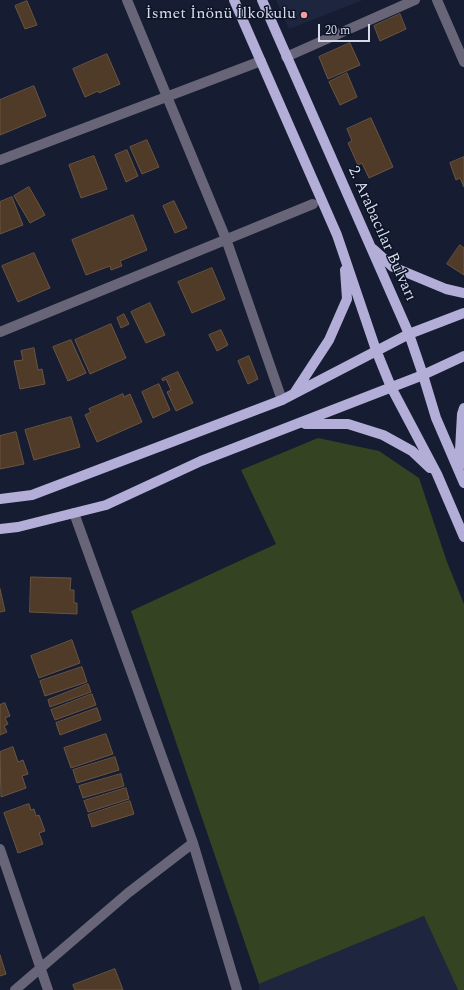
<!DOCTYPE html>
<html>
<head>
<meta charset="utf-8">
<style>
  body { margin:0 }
  #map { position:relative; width:464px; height:990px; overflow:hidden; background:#161c31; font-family:Spectral,serif }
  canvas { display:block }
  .scale { position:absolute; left:318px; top:24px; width:52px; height:18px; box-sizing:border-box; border:2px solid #d6dbea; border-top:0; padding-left:5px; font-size:12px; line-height:14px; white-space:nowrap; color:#d6dbea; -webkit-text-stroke:3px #0d1327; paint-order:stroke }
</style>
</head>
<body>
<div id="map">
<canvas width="464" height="990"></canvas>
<div class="scale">20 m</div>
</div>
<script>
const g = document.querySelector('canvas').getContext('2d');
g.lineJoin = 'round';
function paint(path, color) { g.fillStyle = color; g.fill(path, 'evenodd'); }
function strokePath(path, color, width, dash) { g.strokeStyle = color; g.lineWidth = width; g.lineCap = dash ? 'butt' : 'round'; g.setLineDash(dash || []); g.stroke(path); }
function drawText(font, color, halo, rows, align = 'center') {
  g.font = font + ' Spectral,serif'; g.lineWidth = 3; g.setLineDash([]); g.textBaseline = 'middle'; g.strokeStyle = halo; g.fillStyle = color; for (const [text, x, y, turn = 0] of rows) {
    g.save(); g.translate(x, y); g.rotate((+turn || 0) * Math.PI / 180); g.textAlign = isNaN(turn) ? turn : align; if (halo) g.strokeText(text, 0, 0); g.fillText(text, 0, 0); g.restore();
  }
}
paint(new Path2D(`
  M 276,0 L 363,0 L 289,29 Z
  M 424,916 L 458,990 L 259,990 L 259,984 Z`), '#1e253f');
paint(new Path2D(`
  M 318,438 L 379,451 L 419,478 L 447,562 L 464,604 L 464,990 L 458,990 L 424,916 L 259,984 L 131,611 L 276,544 L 241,470 Z`), '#344422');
const building = new Path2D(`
  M 27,1 L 37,25 L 25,29 L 15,6 Z
  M 400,14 L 406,29 L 380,41 L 374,26 Z
  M 350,43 L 360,65 L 328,79 L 319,57 Z
  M 107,54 L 120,84 L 99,93 L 98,91 L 85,97 L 73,69 Z
  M 347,73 L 357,97 L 340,105 L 329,82 Z
  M 34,86 L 46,116 L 0,135 L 0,100 Z
  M 371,118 L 393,167 L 369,178 L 362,163 L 358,165 L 348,143 L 352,141 L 347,129 Z
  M 147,140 L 159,167 L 142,174 L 130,147 Z
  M 127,150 L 138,176 L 126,182 L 115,155 Z
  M 94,156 L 107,189 L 81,198 L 69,165 Z
  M 464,157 L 464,187 L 460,178 L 456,180 L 450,163 Z
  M 29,187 L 45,215 L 30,223 L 14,196 Z
  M 12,197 L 23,225 L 0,234 L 0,202 Z
  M 174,201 L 187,228 L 175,233 L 163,206 Z
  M 133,215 L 147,250 L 120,261 L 122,266 L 111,270 L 110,266 L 86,275 L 72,240 Z
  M 460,245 L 464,248 L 464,275 L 447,264 Z
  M 34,253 L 50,288 L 18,302 L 2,266 Z
  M 212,268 L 225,299 L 192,313 L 178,282 Z
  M 150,303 L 165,335 L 146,343 L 131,312 Z
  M 124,314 L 129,324 L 121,328 L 117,318 Z
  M 111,324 L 126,358 L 90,374 L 75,340 Z
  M 221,330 L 228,345 L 217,351 L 209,335 Z
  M 71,340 L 86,373 L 68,381 L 53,347 Z
  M 34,348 L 38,370 L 42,369 L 45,384 L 20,389 L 14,361 L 23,360 L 21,351 Z
  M 249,356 L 258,379 L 248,384 L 238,361 Z
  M 178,372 L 193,403 L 176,411 L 167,392 L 171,390 L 166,379 L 163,381 L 162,379 Z
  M 159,384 L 170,410 L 153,418 L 142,392 Z
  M 123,394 L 124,397 L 130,394 L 142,422 L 97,442 L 85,415 L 91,412 L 89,409 Z
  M 71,417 L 80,447 L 34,460 L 25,430 Z
  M 16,432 L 24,464 L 0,469 L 0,436 Z
  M 31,577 L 71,578 L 70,590 L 74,590 L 74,603 L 77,603 L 77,614 L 30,612 Z
  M 0,589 L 5,611 L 0,612 Z
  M 72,640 L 80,663 L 39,678 L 31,656 Z
  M 82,667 L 87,682 L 45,696 L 40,681 Z
  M 88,684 L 91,692 L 50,707 L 48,700 Z
  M 92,694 L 96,705 L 55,720 L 51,710 Z
  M 5,703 L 10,716 L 5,718 L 8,724 L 4,726 L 7,732 L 0,735 L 0,705 Z
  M 97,708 L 101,720 L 60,735 L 56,723 Z
  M 106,734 L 113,754 L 71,768 L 64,748 Z
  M 13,747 L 18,762 L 23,760 L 28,774 L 22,776 L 26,788 L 1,797 L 0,752 Z
  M 115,757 L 119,770 L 77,783 L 73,770 Z
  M 121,774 L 124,786 L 83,798 L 79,786 Z
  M 126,788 L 129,799 L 88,812 L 84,801 Z
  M 130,801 L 134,814 L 92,827 L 88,815 Z
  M 29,804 L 31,810 L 34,809 L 36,816 L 39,815 L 45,831 L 39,833 L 43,844 L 18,853 L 4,813 Z
  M 0,955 L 6,974 L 0,976 Z
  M 115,969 L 123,990 L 75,990 L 73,985 Z`);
paint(building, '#4f3b27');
strokePath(building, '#6b5541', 1);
strokePath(new Path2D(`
  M 127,0 L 226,239 L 282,400
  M 437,0 L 464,62
  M 286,57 L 415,0
  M 0,160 L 261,61
  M 0,332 L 313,204
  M 193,843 L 237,990
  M 0,849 L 48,990
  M 15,990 L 128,893 L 193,843 L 74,513`), '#686579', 10);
strokePath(new Path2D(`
  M 234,0 L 337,235 L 376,350 L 391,387 L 437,474 L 464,537
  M 262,0 L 409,334 L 423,375 L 436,418 L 464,483
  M 373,249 L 393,267 L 446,289 L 464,293
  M 295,392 L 329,340 L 347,299 L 345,270
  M 305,424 L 348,424 L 383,435 L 412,451 L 430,468
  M 459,468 L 462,414 L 464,408
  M 0,499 L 32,495 L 282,400 L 409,334 L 464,313
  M 0,529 L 18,527 L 106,505 L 201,461 L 423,375 L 464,356`), '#b3aed7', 10);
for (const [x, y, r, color] of [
  [304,15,4,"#f59b9a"]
]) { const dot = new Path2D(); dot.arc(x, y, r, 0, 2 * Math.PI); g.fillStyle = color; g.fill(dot); strokePath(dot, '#0d1327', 1.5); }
drawText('16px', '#d6dbea', '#0d1327', [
  ["İsmet İnönü İlkokulu",296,15]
], 'right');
drawText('16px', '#d6dbea', '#0d1327', [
  ["2. Arabacılar Bulvarı",381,234,66]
]);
</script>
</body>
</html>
